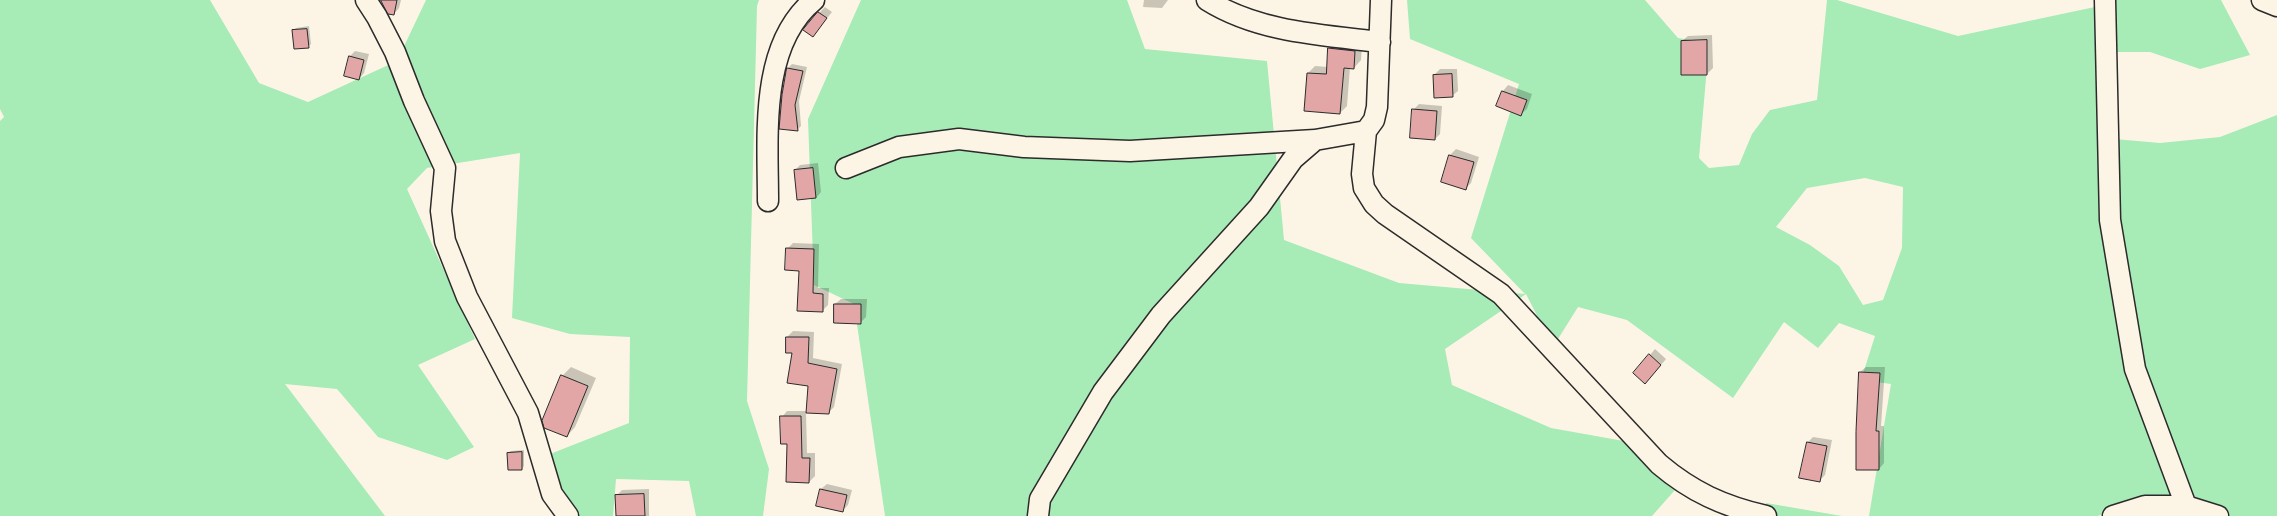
<!DOCTYPE html>
<html>
<head>
<meta charset="utf-8">
<style>
  body { margin:0 }
  canvas { display:block; background:#fcf5e5 }
</style>
</head>
<body>
<canvas width="2277" height="516"></canvas>
<script>
const g = document.querySelector('canvas').getContext('2d');
g.lineJoin = 'round';
function paint(path, color) { g.fillStyle = color; g.fill(path, 'evenodd'); }
function strokePath(path, color, width, dash) { g.strokeStyle = color; g.lineWidth = width; g.lineCap = dash ? 'butt' : 'round'; g.setLineDash(dash || []); g.stroke(path); }
paint(new Path2D(`
  M 0,0 L 210,0 L 259,83 L 308,102 L 397,61 L 426,0 L 759,0 L 757,6 L 747,401 L 769,469 L 763,516 L 696,516 L 689,481 L 616,479 L 613,516 L 569,516 L 550,454 L 629,423 L 630,337 L 570,334 L 512,318 L 520,153 L 427,168 L 407,189 L 475,339 L 418,365 L 474,447 L 447,460 L 378,437 L 337,389 L 285,384 L 385,516 L 0,516 L 0,121 L 4,117 L 0,109 Z
  M 861,0 L 1127,0 L 1145,49 L 1267,61 L 1284,240 L 1399,283 L 1525,294 L 1471,238 L 1519,84 L 1410,39 L 1407,0 L 1645,0 L 1678,38 L 1704,42 L 1707,67 L 1699,158 L 1709,168 L 1739,165 L 1752,134 L 1770,110 L 1817,100 L 1827,0 L 1837,0 L 1958,36 L 2109,4 L 2111,0 L 2221,0 L 2250,55 L 2200,69 L 2150,52 L 2114,52 L 2103,138 L 2160,143 L 2220,137 L 2277,115 L 2277,516 L 2193,516 L 2192,493 L 2097,516 L 1869,516 L 1891,384 L 1861,380 L 1875,336 L 1839,323 L 1818,348 L 1784,322 L 1733,398 L 1627,320 L 1578,307 L 1553,347 L 1526,294 L 1445,349 L 1452,385 L 1551,428 L 1646,445 L 1690,473 L 1652,516 L 885,516 L 854,304 L 814,285 L 808,119 ZM 1865,178 L 1903,187 L 1902,248 L 1883,300 L 1863,305 L 1839,266 L 1810,245 L 1776,227 L 1807,188 Z
  M 1766,503 L 1842,516 L 1766,516 Z`), '#a7ebb6');
paint(new Path2D(`
  M 382,0 L 401,0 L 399,8 L 394,14 Z
  M 1144,0 L 1168,0 L 1162,8 L 1143,7 Z
  M 825,7 L 832,12 L 813,36 L 819,13 Z
  M 309,26 L 311,44 L 308,47 L 293,31 L 296,28 Z
  M 1712,35 L 1713,68 L 1707,74 L 1682,41 L 1688,36 Z
  M 1337,41 L 1362,44 L 1361,60 L 1354,68 L 1350,67 L 1347,106 L 1340,113 L 1308,73 L 1315,66 L 1328,67 L 1329,48 Z
  M 355,51 L 369,54 L 364,73 L 359,79 L 350,56 Z
  M 792,64 L 807,67 L 799,101 L 801,126 L 797,130 L 783,95 L 788,68 Z
  M 1440,69 L 1457,69 L 1458,91 L 1452,96 L 1434,75 Z
  M 1508,85 L 1532,94 L 1527,109 L 1521,114 L 1497,105 L 1503,91 Z
  M 1419,104 L 1442,106 L 1440,134 L 1435,139 L 1413,110 Z
  M 1456,149 L 1479,157 L 1471,183 L 1465,189 L 1442,182 L 1450,155 Z
  M 818,163 L 821,192 L 816,198 L 795,170 L 800,165 Z
  M 793,243 L 819,244 L 818,288 L 829,288 L 828,305 L 822,311 L 787,249 Z
  M 841,299 L 867,299 L 866,317 L 861,322 L 835,304 Z
  M 793,331 L 814,332 L 813,358 L 842,364 L 834,407 L 828,413 L 806,412 L 807,453 L 815,453 L 815,476 L 809,482 L 787,481 L 788,443 L 782,417 L 787,411 L 808,411 L 809,385 L 787,337 Z
  M 1655,349 L 1666,359 L 1651,377 L 1650,355 Z
  M 571,367 L 596,378 L 575,427 L 567,436 L 562,376 Z
  M 1866,367 L 1885,367 L 1881,426 L 1884,426 L 1884,463 L 1879,469 L 1860,372 Z
  M 1813,437 L 1832,440 L 1825,475 L 1819,481 L 1808,442 Z
  M 524,450 L 524,466 L 522,469 L 508,453 L 511,451 Z
  M 827,484 L 852,490 L 848,505 L 842,511 L 821,489 Z
  M 649,489 L 649,516 L 617,516 L 616,496 L 622,490 Z`), '#0003');
const building = new Path2D(`
  M 381,0 L 397,0 L 394,15 L 388,14 Z
  M 818,12 L 827,18 L 813,37 L 803,30 Z
  M 307,29 L 309,48 L 294,49 L 292,30 Z
  M 1707,40 L 1707,75 L 1681,75 L 1681,41 Z
  M 1328,48 L 1355,51 L 1354,69 L 1344,68 L 1340,114 L 1304,111 L 1307,73 L 1326,74 Z
  M 349,56 L 364,60 L 359,80 L 344,76 Z
  M 787,68 L 803,71 L 795,105 L 798,131 L 779,129 L 782,95 Z
  M 1452,74 L 1453,97 L 1434,98 L 1433,75 Z
  M 1502,91 L 1527,100 L 1521,116 L 1496,106 Z
  M 1412,109 L 1437,111 L 1435,140 L 1410,138 Z
  M 1449,155 L 1474,162 L 1466,190 L 1441,182 Z
  M 813,168 L 816,198 L 797,200 L 794,170 Z
  M 786,248 L 814,249 L 813,293 L 823,294 L 823,312 L 797,311 L 799,271 L 785,270 Z
  M 834,304 L 861,304 L 861,324 L 834,323 Z
  M 786,337 L 809,337 L 808,363 L 837,369 L 829,414 L 806,413 L 808,386 L 787,383 L 792,353 L 786,353 Z
  M 1649,354 L 1661,365 L 1645,384 L 1633,373 Z
  M 1859,372 L 1880,373 L 1876,431 L 1879,431 L 1879,470 L 1856,470 L 1856,432 Z
  M 561,375 L 588,386 L 567,437 L 544,428 L 542,421 Z
  M 780,416 L 801,416 L 802,458 L 810,458 L 809,483 L 786,482 L 787,444 L 781,444 Z
  M 1807,442 L 1827,446 L 1820,482 L 1799,478 Z
  M 522,452 L 522,470 L 508,470 L 507,453 Z
  M 820,489 L 847,495 L 843,512 L 816,506 Z
  M 644,494 L 645,516 L 616,516 L 615,495 Z`);
paint(building, '#e1a6a5');
strokePath(building, '#2b2b2b', 1);
const minor = new Path2D(`
  M 366,0 L 377,17 L 395,52 L 414,101 L 445,168 L 441,211 L 445,241 L 467,297 L 528,413 L 552,494 L 568,516
  M 1207,0 C 1258,32 1321,35 1380,42
  M 1381,0 L 1377,107 L 1374,120 L 1366,131 L 1362,174 L 1364,188 L 1374,204 L 1385,214 L 1501,294 L 1659,464 C 1692,492 1723,506 1766,516
  M 2105,0 L 2110,220 L 2135,369 L 2186,506
  M 2262,0 L 2277,6
  M 846,168 L 899,147 L 959,139 L 1024,147 L 1130,151 L 1315,140
  M 768,201 C 768,136 759,45 814,0
  M 1038,516 L 1040,499 L 1103,392 L 1161,315 L 1259,207 L 1293,159 L 1315,140 L 1366,131
  M 2113,516 L 2145,506 L 2186,506 L 2218,516`);
strokePath(minor, '#2b2b2b', 23);
strokePath(minor, '#fcf5e5', 20);
</script>
</body>
</html>
